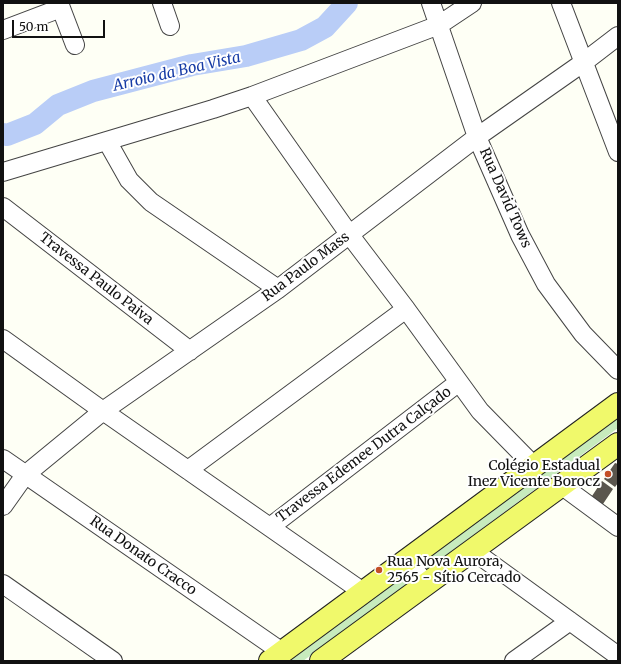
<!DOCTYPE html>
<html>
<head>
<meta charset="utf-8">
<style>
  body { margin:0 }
  #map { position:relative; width:621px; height:664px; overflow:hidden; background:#fefff5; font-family:Merriweather,serif }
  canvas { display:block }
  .frame { position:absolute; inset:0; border:4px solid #111; pointer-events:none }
  .scale { position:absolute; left:12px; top:20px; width:93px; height:18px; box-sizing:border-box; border:2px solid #111; border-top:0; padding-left:5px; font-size:12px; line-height:14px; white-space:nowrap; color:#111; -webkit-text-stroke:3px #fff; paint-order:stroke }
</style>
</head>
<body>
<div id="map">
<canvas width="621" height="664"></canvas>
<div class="frame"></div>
<div class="scale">50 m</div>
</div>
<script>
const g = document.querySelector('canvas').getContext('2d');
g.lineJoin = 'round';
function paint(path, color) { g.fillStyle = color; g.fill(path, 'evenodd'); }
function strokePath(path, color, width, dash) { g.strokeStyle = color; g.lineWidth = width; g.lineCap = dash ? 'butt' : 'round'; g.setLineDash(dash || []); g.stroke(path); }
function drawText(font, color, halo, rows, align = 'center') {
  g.font = font + ' Merriweather,serif'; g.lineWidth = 4; g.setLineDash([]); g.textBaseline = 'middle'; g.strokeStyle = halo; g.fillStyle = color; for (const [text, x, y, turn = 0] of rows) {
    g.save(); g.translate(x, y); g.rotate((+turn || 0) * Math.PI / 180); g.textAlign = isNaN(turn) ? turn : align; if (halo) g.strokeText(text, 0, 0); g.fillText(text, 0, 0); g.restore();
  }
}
paint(new Path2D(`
  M 618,417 L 618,428 L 303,661 L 288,661 Z`), '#c7ebbd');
strokePath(new Path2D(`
  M 3,134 L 7,135 L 35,124 L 58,105 L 93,91 L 192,65 L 246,56 L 301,40 L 325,27 L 347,3`), '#b9cdf7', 22);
paint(new Path2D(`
  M 615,463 L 618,464 L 618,483 L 615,487 L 604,479 Z
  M 602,481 L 613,489 L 601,507 L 590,499 Z`), '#5a564d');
const minor = new Path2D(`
  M 59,3 L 75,45
  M 162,3 L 170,26
  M 431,3 L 477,137 L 520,235 L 546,284 L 583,334 L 618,370
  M 561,3 L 618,152
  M 3,30 L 61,8
  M 252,96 L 349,234 L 406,309 L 480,411 L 534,466
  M 107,141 L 129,180 L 151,202 L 278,289
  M 3,172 L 213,109 L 252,96 L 439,25 L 472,3
  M 3,207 L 190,351
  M 3,339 L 103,411 L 363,592
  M 3,459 L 282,652
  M 188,470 L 406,309
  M 561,485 L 618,527
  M 3,506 L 25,475 L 103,411 L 278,289 L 477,137 L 584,62 L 618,36
  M 270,527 L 459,382
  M 472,550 L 618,656
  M 407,560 L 426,584
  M 3,584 L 113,661
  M 514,661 L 570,621`);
const major = new Path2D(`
  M 270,661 L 618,404
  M 321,661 L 618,444`);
strokePath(minor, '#444', 20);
strokePath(major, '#222', 24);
strokePath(minor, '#fff', 18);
strokePath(major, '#f0f96b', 22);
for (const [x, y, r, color] of [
  [608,474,4,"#c44f26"],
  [379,570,4,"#c44f26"]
]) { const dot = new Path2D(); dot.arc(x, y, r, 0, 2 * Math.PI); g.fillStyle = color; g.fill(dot); strokePath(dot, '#fff', 1.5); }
drawText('14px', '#111', '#fff', [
  ["Rua David Tows",505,198,66],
  ["Rua Paulo Mass",306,267,-37],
  ["Travessa Paulo Paiva",96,279,38],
  ["Travessa Edemee Dutra Calçado",364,455,-37],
  ["Rua Donato Cracco",143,556,35]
]);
drawText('14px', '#111', '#fff', [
  ["Colégio Estadual",600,466],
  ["Inez Vicente Borocz",600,482],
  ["Rua Nova Aurora,",387,562,"left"],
  ["2565 - Sítio Cercado",387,578,"left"]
], 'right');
drawText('italic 15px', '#173ca6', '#fff', [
  ["Arroio da Boa Vista",177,72,-13]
]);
</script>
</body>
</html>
